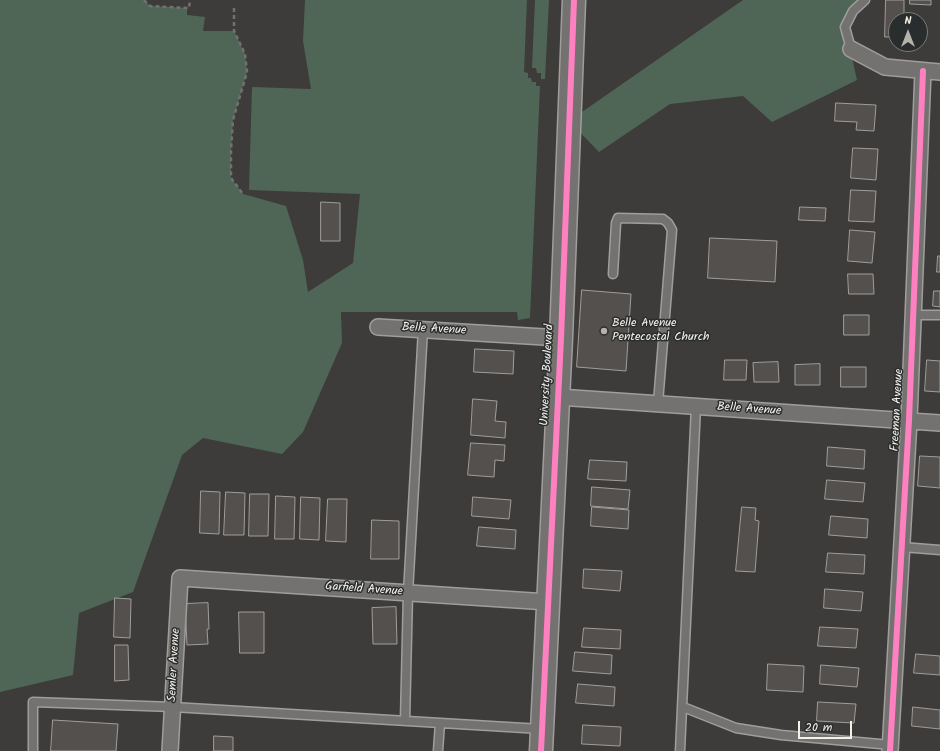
<!DOCTYPE html>
<html>
<head>
<meta charset="utf-8">
<style>
  body { margin:0 }
  #map { position:relative; width:940px; height:751px; overflow:hidden; background:#3d3c3a; font-family:Kalam,sans-serif }
  canvas { display:block }
  .north { position:absolute; left:888px; top:12px; width:40px; height:40px; box-sizing:border-box; background:#2a2d2e; border:1px solid #7b7b78; border-radius:50%; rotate:0deg; font-size:11px; font-weight:700; line-height:16px; text-align:center; color:#f4f1e8 }
  .north::after { content:''; display:block; margin:auto; width:14px; height:18px; background:#b4b2ab; clip-path:polygon(50% 0,100% 100%,50% 72%,0 100%) }
  .scale { position:absolute; left:798px; top:721px; width:54px; height:18px; box-sizing:border-box; border:2px solid #f4f1e8; border-top:0; padding-left:5px; font-size:12px; line-height:14px; white-space:nowrap; color:#f4f1e8; -webkit-text-stroke:3px #2a2d2e; paint-order:stroke }
</style>
</head>
<body>
<div id="map">
<canvas width="940" height="751"></canvas>
<div class="north">N</div>
<div class="scale">20 m</div>
</div>
<script>
const g = document.querySelector('canvas').getContext('2d');
g.lineJoin = 'round';
function paint(path, color) { g.fillStyle = color; g.fill(path, 'evenodd'); }
function strokePath(path, color, width, dash) { g.strokeStyle = color; g.lineWidth = width; g.lineCap = dash ? 'butt' : 'round'; g.setLineDash(dash || []); g.stroke(path); }
function drawText(font, color, halo, rows, align = 'center') {
  g.font = font + ' Kalam,sans-serif'; g.lineWidth = 3; g.setLineDash([]); g.textBaseline = 'middle'; g.strokeStyle = halo; g.fillStyle = color; for (const [text, x, y, turn = 0] of rows) {
    g.save(); g.translate(x, y); g.rotate((+turn || 0) * Math.PI / 180); g.textAlign = isNaN(turn) ? turn : align; if (halo) g.strokeText(text, 0, 0); g.fillText(text, 0, 0); g.restore();
  }
}
paint(new Path2D(`
  M 0,0 L 144,0 L 150,6 L 187,8 L 187,15 L 205,17 L 203,31 L 234,31 L 245,54 L 247,72 L 233,120 L 231,150 L 231,178 L 243,194 L 286,206 L 303,260 L 308,292 L 353,263 L 360,194 L 249,190 L 252,87 L 311,89 L 303,41 L 305,0 L 527,0 L 524,72 L 528,73 L 528,78 L 531,78 L 532,82 L 536,82 L 536,86 L 540,86 L 530,318 L 518,320 L 517,312 L 341,312 L 342,343 L 303,432 L 282,454 L 203,438 L 182,455 L 133,592 L 79,613 L 73,675 L 0,692 Z
  M 535,0 L 549,0 L 545,79 L 541,79 L 541,73 L 537,73 L 536,68 L 532,68 Z
  M 743,0 L 865,0 L 845,27 L 857,80 L 772,122 L 743,96 L 670,104 L 599,152 L 569,121 Z`), '#4f6657');
const building = new Path2D(`
  M 886,0 L 904,0 L 904,20 L 896,20 L 896,37 L 885,37 Z
  M 910,0 L 931,0 L 931,5 L 910,4 Z
  M 836,103 L 876,105 L 874,131 L 856,130 L 857,122 L 835,121 Z
  M 853,148 L 878,149 L 876,180 L 851,178 Z
  M 851,190 L 876,191 L 874,222 L 849,221 Z
  M 321,202 L 340,203 L 340,241 L 321,241 Z
  M 800,207 L 826,208 L 825,221 L 799,220 Z
  M 850,230 L 875,232 L 872,263 L 848,261 Z
  M 710,238 L 777,241 L 775,282 L 708,278 Z
  M 938,256 L 940,256 L 940,272 L 937,272 Z
  M 848,274 L 873,274 L 874,294 L 849,294 Z
  M 582,290 L 631,294 L 626,371 L 577,367 Z
  M 934,291 L 940,291 L 940,307 L 933,306 Z
  M 844,315 L 869,315 L 869,335 L 844,335 Z
  M 475,349 L 514,351 L 513,374 L 474,372 Z
  M 725,360 L 747,360 L 746,380 L 724,380 Z
  M 927,360 L 940,361 L 940,392 L 925,391 Z
  M 778,362 L 779,382 L 754,382 L 753,363 Z
  M 820,364 L 820,385 L 795,385 L 795,365 Z
  M 841,367 L 866,367 L 866,387 L 841,387 Z
  M 473,399 L 497,401 L 495,421 L 506,422 L 505,438 L 471,435 Z
  M 471,443 L 505,445 L 504,461 L 495,460 L 494,477 L 468,475 Z
  M 828,447 L 865,450 L 864,469 L 827,466 Z
  M 920,456 L 940,457 L 940,488 L 918,486 Z
  M 590,460 L 627,462 L 626,481 L 588,479 Z
  M 827,480 L 865,483 L 863,502 L 825,499 Z
  M 592,487 L 630,490 L 628,509 L 591,506 Z
  M 201,491 L 220,492 L 219,534 L 200,533 Z
  M 226,492 L 245,493 L 244,535 L 224,535 Z
  M 250,494 L 269,494 L 268,536 L 249,536 Z
  M 276,496 L 295,497 L 294,539 L 275,539 Z
  M 301,497 L 320,498 L 319,540 L 300,539 Z
  M 473,497 L 511,500 L 509,519 L 472,516 Z
  M 328,499 L 347,499 L 346,542 L 326,541 Z
  M 592,507 L 629,510 L 628,529 L 591,526 Z
  M 742,507 L 756,508 L 755,520 L 759,521 L 755,572 L 736,571 Z
  M 831,516 L 868,519 L 867,538 L 829,535 Z
  M 372,520 L 399,521 L 399,559 L 371,559 Z
  M 479,527 L 516,530 L 515,549 L 477,546 Z
  M 828,553 L 865,555 L 864,574 L 826,572 Z
  M 584,569 L 622,571 L 620,591 L 583,588 Z
  M 825,589 L 863,592 L 861,611 L 824,608 Z
  M 115,598 L 131,599 L 130,638 L 114,637 Z
  M 208,603 L 209,629 L 207,629 L 208,644 L 187,645 L 185,604 Z
  M 396,607 L 397,644 L 373,644 L 372,608 Z
  M 239,612 L 264,612 L 264,653 L 240,653 Z
  M 820,627 L 858,629 L 856,648 L 818,646 Z
  M 584,628 L 621,630 L 620,649 L 582,647 Z
  M 115,645 L 128,645 L 129,680 L 115,681 Z
  M 575,652 L 612,655 L 611,674 L 573,671 Z
  M 916,654 L 940,656 L 940,675 L 914,673 Z
  M 768,664 L 804,666 L 803,692 L 767,690 Z
  M 821,665 L 859,668 L 857,687 L 820,684 Z
  M 578,684 L 615,687 L 614,706 L 576,703 Z
  M 818,702 L 856,704 L 854,723 L 817,721 Z
  M 913,707 L 940,710 L 940,729 L 912,726 Z
  M 53,720 L 118,724 L 116,751 L 51,751 Z
  M 583,725 L 621,727 L 620,746 L 582,744 Z
  M 214,736 L 233,737 L 233,751 L 214,751 Z`);
paint(building, '#54504d');
strokePath(building, '#9f9e9c', 1);
const lane = new Path2D(`
  M 851,49 L 845,27 L 853,11 L 865,0
  M 613,274 L 616,223 L 618,218 L 663,219 L 668,223 L 672,230 L 658,403
  M 913,315 L 940,315
  M 902,547 L 940,550
  M 683,707 L 736,728 L 781,735 L 891,745
  M 405,721 L 408,593 L 423,329
  M 33,751 L 33,702 L 173,707 L 541,729
  M 438,751 L 440,723
  M 680,751 L 696,406`);
const street = new Path2D(`
  M 851,49 L 885,67 L 940,72
  M 378,327 L 561,338
  M 558,397 L 940,423
  M 170,751 L 180,578 L 548,602
  M 890,751 L 909,420 L 923,71`);
const secondary = new Path2D(`
  M 541,751 L 561,338 L 574,0`);
strokePath(lane, '#9f9e9c', 11);
strokePath(street, '#9f9e9c', 18);
strokePath(secondary, '#9f9e9c', 25);
strokePath(new Path2D(`
  M 144,0 L 150,6 L 187,8 L 189,8 L 190,0
  M 234,8 L 234,31 L 245,54 L 247,72 L 233,120 L 231,150 L 231,178 L 243,194`), '#717170', 2.5, [4, 3]);
strokePath(lane, '#737270', 8);
strokePath(street, '#737270', 15);
strokePath(secondary, '#737270', 22);
strokePath(new Path2D(`
  M 541,751 L 561,338 L 574,0
  M 890,751 L 909,420 L 923,71`), '#ff80c0', 6);
for (const [x, y, r, color] of [
  [604,331,4,"#b4b2ab"]
]) { const dot = new Path2D(); dot.arc(x, y, r, 0, 2 * Math.PI); g.fillStyle = color; g.fill(dot); strokePath(dot, '#2a2d2e', 1.5); }
drawText('12px', '#f4f1e8', '#2a2d2e', [
  ["Belle Avenue",612,324],
  ["Pentecostal Church",612,338]
], 'left');
drawText('12px', '#f4f1e8', '#2a2d2e', [
  ["Belle Avenue",434,330,3],
  ["University Boulevard",548,375,-87],
  ["Belle Avenue",749,410,4],
  ["Freeman Avenue",898,410,-87],
  ["Garfield Avenue",364,590,4],
  ["Semler Avenue",175,665,-87]
]);
</script>
</body>
</html>
